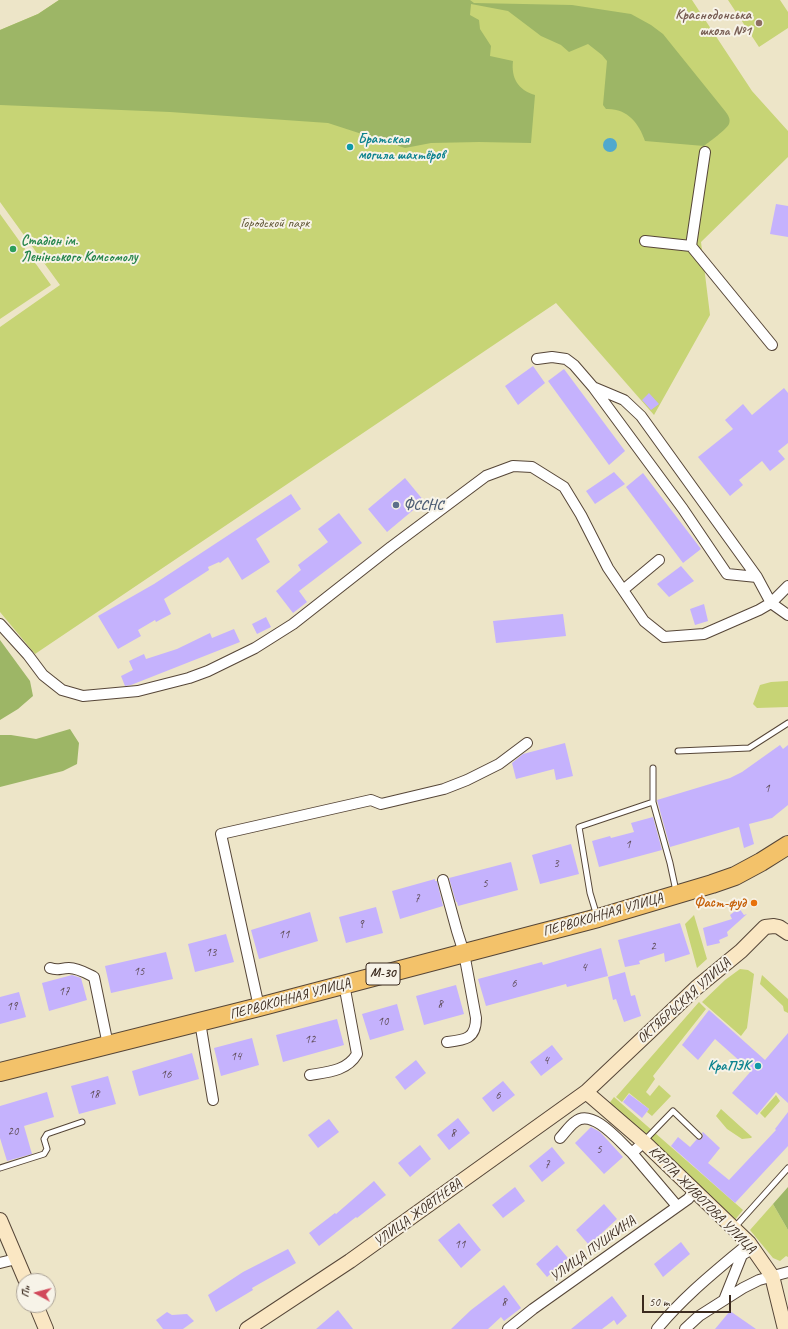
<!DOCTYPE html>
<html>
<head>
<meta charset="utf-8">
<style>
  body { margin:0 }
  #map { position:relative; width:788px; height:1329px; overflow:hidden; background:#ede5c8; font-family:Caveat,sans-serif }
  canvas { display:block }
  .north { position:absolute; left:16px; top:1273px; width:40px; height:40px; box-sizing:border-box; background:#f7f3e8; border:1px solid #aca397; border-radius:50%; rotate:277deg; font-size:11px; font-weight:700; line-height:16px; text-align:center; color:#3b2a1e }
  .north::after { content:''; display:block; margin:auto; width:14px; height:18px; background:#d1495b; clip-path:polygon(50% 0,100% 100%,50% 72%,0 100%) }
  .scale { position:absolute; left:642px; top:1295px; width:89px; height:18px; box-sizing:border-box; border:2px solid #3b2a1e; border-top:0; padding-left:5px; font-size:12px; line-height:14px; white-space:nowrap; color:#3b2a1e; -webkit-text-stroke:3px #f7f3e8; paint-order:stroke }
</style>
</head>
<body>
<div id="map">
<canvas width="788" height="1329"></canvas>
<div class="north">Пн</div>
<div class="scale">50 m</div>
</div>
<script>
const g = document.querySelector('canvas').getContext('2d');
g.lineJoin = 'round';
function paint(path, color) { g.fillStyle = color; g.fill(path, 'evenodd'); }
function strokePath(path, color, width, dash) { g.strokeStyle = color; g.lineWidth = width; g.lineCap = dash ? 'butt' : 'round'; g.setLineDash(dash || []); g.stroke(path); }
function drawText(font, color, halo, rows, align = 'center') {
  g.font = font + ' Caveat,sans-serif'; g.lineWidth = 4; g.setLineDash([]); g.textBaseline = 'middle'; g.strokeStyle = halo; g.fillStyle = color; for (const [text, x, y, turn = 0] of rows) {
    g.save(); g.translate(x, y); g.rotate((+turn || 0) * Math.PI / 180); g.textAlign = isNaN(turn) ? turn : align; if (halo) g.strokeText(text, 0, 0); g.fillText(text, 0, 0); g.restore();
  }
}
paint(new Path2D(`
  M 59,0 L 692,0 L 752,91 L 788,131 L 788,157 L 701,242 L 710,315 L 654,415 L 556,303 L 35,654 L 0,612 L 0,327 L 60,285 L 0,202 L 0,30 L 38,14 Z
  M 728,0 L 780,0 L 788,12 L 788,28 L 759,47 Z
  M 0,214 L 51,285 L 0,319 Z
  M 788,681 L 788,707 L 757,708 L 753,704 L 760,685 L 771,682 Z
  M 694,915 L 707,959 L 697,968 L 685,924 Z
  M 740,969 L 748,970 L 754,974 L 747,1028 L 741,1036 L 702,1002 L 725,980 Z
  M 762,975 L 788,999 L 788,1013 L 784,1011 L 783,1006 L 760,984 Z
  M 699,1002 L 706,1009 L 653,1076 L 655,1079 L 646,1092 L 650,1096 L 659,1085 L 671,1096 L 652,1116 L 647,1112 L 649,1109 L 629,1093 L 622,1102 L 616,1097 Z
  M 776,1095 L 780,1101 L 765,1118 L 760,1113 Z
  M 614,1097 L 743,1210 L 734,1221 L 608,1105 Z
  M 721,1109 L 752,1137 L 751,1138 L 742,1139 L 727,1129 L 716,1116 Z
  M 773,1204 L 788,1230 L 788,1257 L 786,1256 L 780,1261 L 773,1258 L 750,1230 Z`), '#c7d475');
paint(new Path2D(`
  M 59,0 L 470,0 L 474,3 L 572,5 L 631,14 L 651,25 L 663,34 L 725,111 C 728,115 731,119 729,124 C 726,130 710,141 704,146 L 645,141 C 639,123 627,108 606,109 L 603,105 L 607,61 L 602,55 L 588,44 L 569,52 L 561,45 L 541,36 L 508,11 L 471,4 L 470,15 L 479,20 L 480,29 L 491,46 L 490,56 L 513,61 C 511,78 518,90 535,95 L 531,143 L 479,142 L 431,143 L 405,148 L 328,123 L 170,112 L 0,105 L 0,30 L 38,14 Z
  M 0,640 L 30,681 L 33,696 L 18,709 L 0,720 Z
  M 70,729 L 79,743 L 77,764 L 63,771 L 0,787 L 0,735 L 11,735 L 36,739 Z
  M 788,1187 L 788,1230 L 773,1204 Z`), '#9db666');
paint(new Path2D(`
  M603 145a7 7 0 1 1 14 0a7 7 0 1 1-14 0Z`), '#50a9ce');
paint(new Path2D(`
  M 776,204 L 788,206 L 788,237 L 770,234 Z
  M 533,366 L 545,383 L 518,405 L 505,386 Z
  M 564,369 L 625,451 L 609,465 L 548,381 Z
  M 784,388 L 788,393 L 788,443 L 778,451 L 785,459 L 770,471 L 762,461 L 739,480 L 743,485 L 730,496 L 698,457 L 733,429 L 725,420 L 743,404 L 752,415 Z
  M 649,393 L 659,404 L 651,410 L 642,400 Z
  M 614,472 L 625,484 L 595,504 L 586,491 Z
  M 643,473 L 701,549 L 683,563 L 626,487 Z
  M 405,478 L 424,501 L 387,532 L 368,509 Z
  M 291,494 L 301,509 L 256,539 L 270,562 L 242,580 L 228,557 L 220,563 L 219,562 L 208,567 L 209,570 L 164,599 L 171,614 L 156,622 L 155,620 L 138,630 L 141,636 L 118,649 L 98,616 L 154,584 Z
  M 339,513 L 362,543 L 299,591 L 307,602 L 293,613 L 276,591 L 301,570 L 298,565 L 328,542 L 318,529 Z
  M 681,566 L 694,581 L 669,597 L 657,584 Z
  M 704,604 L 708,621 L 695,625 L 690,609 Z
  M 563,614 L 566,636 L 496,643 L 493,621 Z
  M 266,617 L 271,627 L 257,634 L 252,624 Z
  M 234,629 L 240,642 L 131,685 L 125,686 L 121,676 L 133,670 L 129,661 L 144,654 L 146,659 L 177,649 L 210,633 L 212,638 Z
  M 565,743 L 573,776 L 556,780 L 554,769 L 516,779 L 512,763 L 523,754 Z
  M 780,745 L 783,749 L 788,745 L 788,805 L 772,818 L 749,824 L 754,844 L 744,848 L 739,827 L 670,847 L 657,800 L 730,778 L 742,772 Z
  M 653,817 L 662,850 L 599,867 L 592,841 L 610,836 L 611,838 L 634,832 L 631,823 Z
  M 571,844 L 579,874 L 540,884 L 532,855 Z
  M 511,862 L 518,890 L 458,906 L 457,902 L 456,902 L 449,878 Z
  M 435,879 L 435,881 L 437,881 L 443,906 L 400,919 L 392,891 Z
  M 376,907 L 383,933 L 346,943 L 339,917 Z
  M 739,908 L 744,915 L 747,914 L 727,932 L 728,936 L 719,940 L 720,943 L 707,946 L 703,928 L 732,919 L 730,915 Z
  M 310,912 L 318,941 L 259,959 L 251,930 Z
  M 680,923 L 690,954 L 665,962 L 664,953 L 639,961 L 640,964 L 625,967 L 618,940 Z
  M 226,934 L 234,962 L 195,972 L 188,944 Z
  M 601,948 L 608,976 L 567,987 L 566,984 L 486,1006 L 478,979 L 542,962 L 543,965 Z
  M 166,952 L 173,979 L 111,993 L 105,966 Z
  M 625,972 L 631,996 L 635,995 L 641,1016 L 624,1022 L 616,999 L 613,1000 L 608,977 Z
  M 72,975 L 81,978 L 87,1000 L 49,1011 L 42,983 Z
  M 456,985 L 464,1014 L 424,1025 L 416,996 Z
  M 19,992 L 26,1017 L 0,1024 L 0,997 Z
  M 397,1004 L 404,1030 L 370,1040 L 362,1014 Z
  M 709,1010 L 765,1060 L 788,1033 L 788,1103 L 776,1092 L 757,1115 L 732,1093 L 751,1071 L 715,1039 L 698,1060 L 682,1045 Z
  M 337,1019 L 344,1045 L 283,1062 L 276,1035 Z
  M 252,1038 L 259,1065 L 221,1076 L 214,1048 Z
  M 552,1045 L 563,1059 L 541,1076 L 530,1062 Z
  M 192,1053 L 199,1079 L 139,1096 L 132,1071 Z
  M 416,1060 L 426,1073 L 405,1090 L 395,1077 Z
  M 108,1076 L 116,1104 L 79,1114 L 71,1086 Z
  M 503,1081 L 515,1095 L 493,1112 L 482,1098 Z
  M 47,1092 L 54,1117 L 24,1126 L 32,1154 L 7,1161 L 0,1138 L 0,1106 Z
  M 629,1094 L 649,1109 L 642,1118 L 623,1102 Z
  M 788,1112 L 788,1146 L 735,1203 L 671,1146 L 678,1137 L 690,1147 L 697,1139 L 700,1140 L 702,1138 L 703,1135 L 702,1133 L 703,1132 L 720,1148 L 708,1163 L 729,1180 L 776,1130 L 775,1129 Z
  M 458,1118 L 470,1133 L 449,1150 L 437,1135 Z
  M 329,1119 L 339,1132 L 318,1148 L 308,1135 Z
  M 591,1127 L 600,1132 L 623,1157 L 604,1174 L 575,1143 Z
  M 420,1145 L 431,1159 L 410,1177 L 398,1163 Z
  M 552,1147 L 565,1163 L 542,1182 L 529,1166 Z
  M 374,1181 L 386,1195 L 357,1218 L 356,1217 L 319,1246 L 309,1233 L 335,1213 L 336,1214 Z
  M 515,1187 L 525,1201 L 503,1218 L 492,1205 Z
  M 604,1204 L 617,1219 L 589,1245 L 576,1230 Z
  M 459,1223 L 481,1250 L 461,1268 L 438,1240 Z
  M 681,1242 L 690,1254 L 663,1277 L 654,1264 Z
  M 557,1245 L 568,1258 L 547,1277 L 536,1264 Z
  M 288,1249 L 296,1263 L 252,1288 L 253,1290 L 216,1312 L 208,1295 L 243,1272 Z
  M 504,1285 L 521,1308 L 504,1321 L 501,1317 L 488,1329 L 451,1329 L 471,1310 Z
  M 612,1296 L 627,1316 L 617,1325 L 614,1320 L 602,1329 L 571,1329 Z
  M 338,1310 L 353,1329 L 316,1329 Z
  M 730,1311 L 756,1329 L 715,1329 Z
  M 167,1312 L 172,1315 L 187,1314 L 194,1321 L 183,1329 L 163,1329 L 156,1320 Z`), '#c5b2fd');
const lane = new Path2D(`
  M 678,751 L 749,748 L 788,723
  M 653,768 L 653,802 L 670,863 L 676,891
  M 597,916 L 590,893 L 579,827 L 653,802
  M 644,1141 L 673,1111 L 699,1136
  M 0,1168 L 44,1154 L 47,1149 L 44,1139 L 47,1134 L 82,1122
  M 735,1227 L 788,1168`);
const street = new Path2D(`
  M 645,241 L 691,246 L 705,152
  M 691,246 L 772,345
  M 537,359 L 552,357 L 566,359 L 574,365 L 593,387 L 624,400 L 641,416 L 757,577 L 771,603 L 788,615
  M 593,387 L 683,509 L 727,574 L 757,577
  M 623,590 L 659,560
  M 0,624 L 28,655 L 43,675 L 62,690 L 83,696 L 138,691 L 189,678 L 208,671 L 255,648 L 293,624 L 391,547 L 486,476 L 513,466 L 532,467 L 564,487 L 581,515 L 608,568 L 644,621 L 664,637 L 704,634 L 759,610 L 771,603 L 788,586
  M 443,880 L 457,931 L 464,953 L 476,1018 C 476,1039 465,1040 447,1042
  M 50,968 C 59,971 60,968 69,968 C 78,968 86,973 94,977 L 108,1045
  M 259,1007 L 221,834 L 371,800 L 381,804 L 444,789 L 467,780 L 499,764 L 527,743
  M 200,1022 L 213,1100
  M 310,1075 C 328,1072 347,1071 357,1054 L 344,984
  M 560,1138 C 565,1133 569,1126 575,1122 C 592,1107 620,1142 632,1153 L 644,1142
  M 632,1153 L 677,1206
  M 0,1263 L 16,1259
  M 724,1300 L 742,1255 L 750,1250
  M 508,1329 L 533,1309 L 688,1199 L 694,1192
  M 657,1329 C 685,1295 716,1271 749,1243
  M 685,1329 L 699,1316 L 743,1288 L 759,1280 L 788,1272`);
const secondary = new Path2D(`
  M 586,1092 L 644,1142 L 749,1243 L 772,1276 L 785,1329
  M 0,1220 L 26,1281
  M 36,1305 L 46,1329
  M 247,1329 L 350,1261 L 586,1092 L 696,988 L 741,951 L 765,927 L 774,926 L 779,927 L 788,933`);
const highway = new Path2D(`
  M 0,1072 L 259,1007 L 598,918 L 712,884 L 735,876 L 761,862 L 788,845`);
strokePath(lane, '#564638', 7);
strokePath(street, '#564638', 12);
strokePath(secondary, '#564638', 16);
strokePath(highway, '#564638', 20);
strokePath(lane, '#fff', 5);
strokePath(street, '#fff', 10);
strokePath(secondary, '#fae7c3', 14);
strokePath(highway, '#f3c26a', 18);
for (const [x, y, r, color] of [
  [759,23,4,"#8d6e63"],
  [350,147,4,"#0f9aa8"],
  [13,249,4,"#2e9e5b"],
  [396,505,4,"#5c6f8a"],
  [754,903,4,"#e8710a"],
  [758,1066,4,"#0f9aa8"]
]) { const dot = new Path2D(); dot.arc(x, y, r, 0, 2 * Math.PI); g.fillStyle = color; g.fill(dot); strokePath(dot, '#f7f3e8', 1.5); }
drawText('12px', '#5e4c56', null, [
  ["1",767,789],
  ["1",628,845],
  ["3",556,864],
  ["5",485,884],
  ["7",417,899],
  ["9",361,925],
  ["11",284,935],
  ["2",653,947],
  ["13",211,953],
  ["4",584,968],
  ["15",139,972],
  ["6",514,984],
  ["17",64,992],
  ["8",440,1005],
  ["19",12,1007],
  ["10",383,1022],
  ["12",310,1040],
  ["14",236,1057],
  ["4",546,1061],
  ["16",166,1075],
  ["18",94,1095],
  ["6",498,1096],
  ["20",13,1132],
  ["8",453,1134],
  ["5",599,1150],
  ["7",547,1165],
  ["11",460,1245],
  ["8",504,1303]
]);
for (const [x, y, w] of [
  [383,974,34]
]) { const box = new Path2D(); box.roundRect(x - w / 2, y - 11, w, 22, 3); g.fillStyle = '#f7f3e8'; g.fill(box); strokePath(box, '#3b2a1e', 1); }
drawText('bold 13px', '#3b2a1e', null, [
  ["М-30",383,974]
]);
drawText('bold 14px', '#785e54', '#f7f3e8', [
  ["Краснодонська",751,15],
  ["школа №1",751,31]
], 'right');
drawText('bold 14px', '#0d838f', '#f7f3e8', [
  ["Братская",358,139],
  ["могила шахтёров",358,155],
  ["КраПЭК",750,1066,"right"]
], 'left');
drawText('14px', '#5e5434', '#f7f3e8', [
  ["Городской парк",275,223]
]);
drawText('bold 14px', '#27864d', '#f7f3e8', [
  ["Стадіон ім.",21,241],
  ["Ленінського Комсомолу",21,257]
], 'left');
drawText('bold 14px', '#4e5e75', '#f7f3e8', [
  ["ФССНС",404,505]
], 'left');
drawText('bold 14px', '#c56008', '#f7f3e8', [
  ["Фаст-фуд",746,903]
], 'right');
drawText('14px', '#3b2a1e', '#f7f3e8', [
  ["ПЕРВОКОННАЯ УЛИЦА",603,915,-16],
  ["ПЕРВОКОННАЯ УЛИЦА",290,999,-15],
  ["ОКТЯБРЬСКАЯ УЛИЦА",684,1001,-42],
  ["КАРПА ЖИВОТОВА УЛИЦА",702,1200,45],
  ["УЛИЦА ЖОВТНЕВА",418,1213,-36],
  ["УЛИЦА ПУШКИНА",593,1249,-36]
]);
</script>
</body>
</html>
